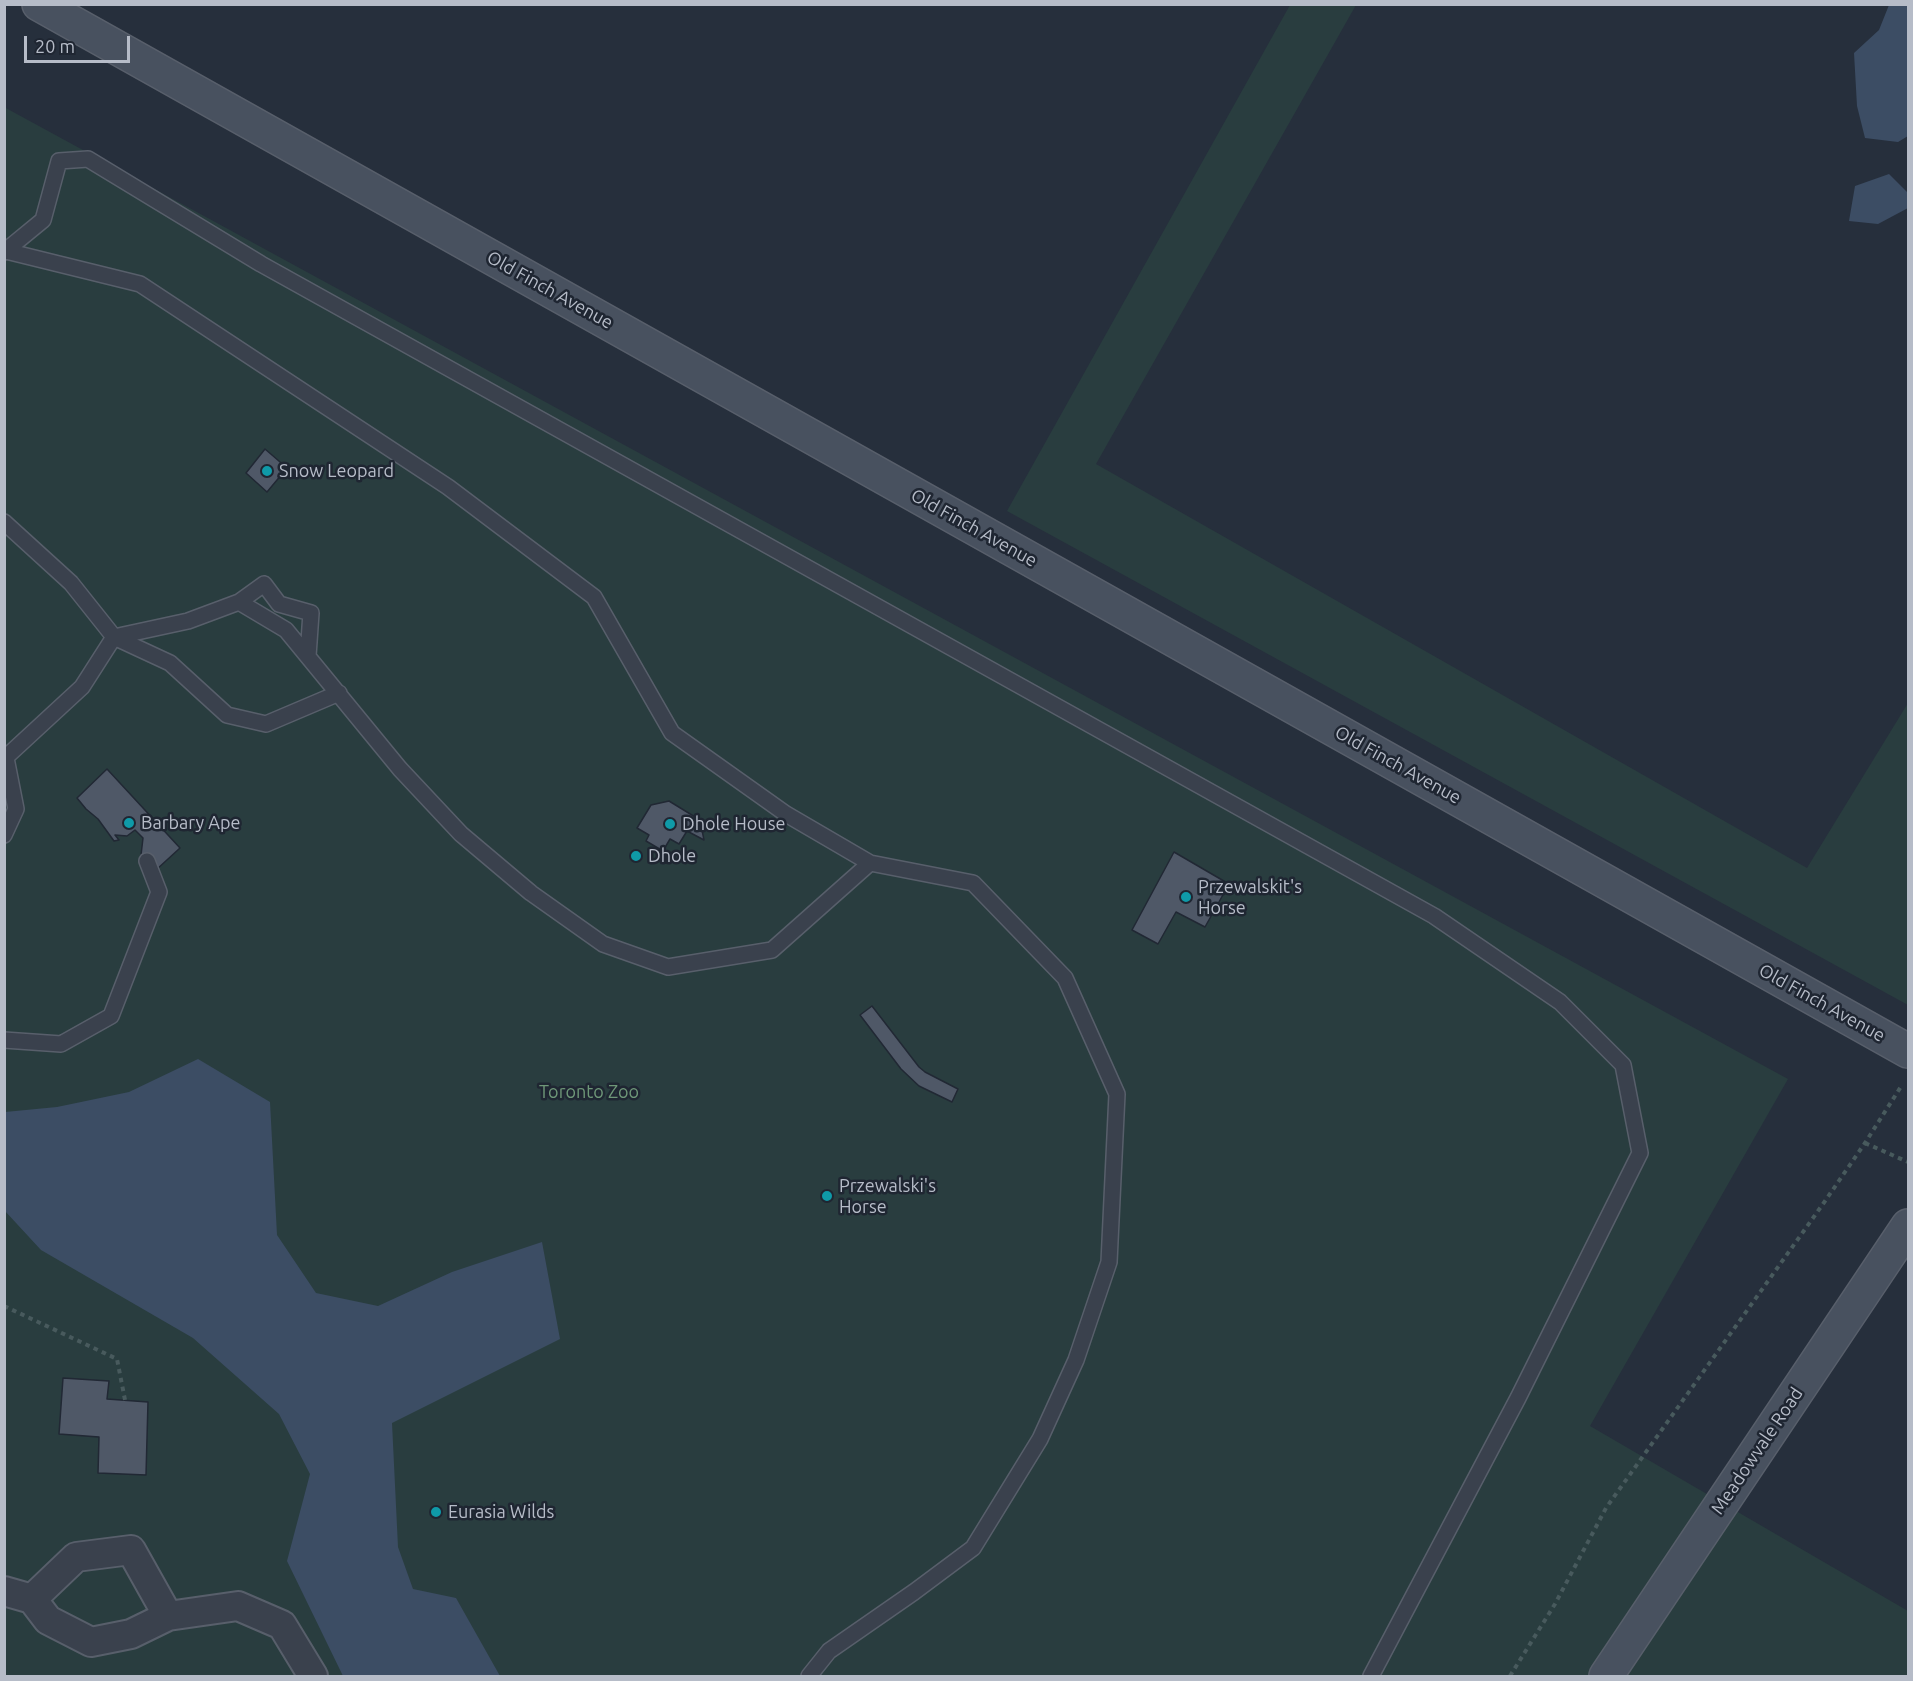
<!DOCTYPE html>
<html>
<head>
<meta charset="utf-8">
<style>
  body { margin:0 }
  #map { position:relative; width:1913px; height:1681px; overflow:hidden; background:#262f3c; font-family:Ubuntu,sans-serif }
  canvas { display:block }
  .frame { position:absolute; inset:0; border:6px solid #b6bcc8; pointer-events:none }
  .scale { position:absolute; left:24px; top:36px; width:106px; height:27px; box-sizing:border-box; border:3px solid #b6bcc8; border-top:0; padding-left:8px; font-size:18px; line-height:21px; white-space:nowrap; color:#b6bcc8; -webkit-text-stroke:4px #1f2632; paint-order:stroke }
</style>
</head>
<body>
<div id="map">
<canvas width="1913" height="1681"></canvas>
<div class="frame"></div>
<div class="scale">20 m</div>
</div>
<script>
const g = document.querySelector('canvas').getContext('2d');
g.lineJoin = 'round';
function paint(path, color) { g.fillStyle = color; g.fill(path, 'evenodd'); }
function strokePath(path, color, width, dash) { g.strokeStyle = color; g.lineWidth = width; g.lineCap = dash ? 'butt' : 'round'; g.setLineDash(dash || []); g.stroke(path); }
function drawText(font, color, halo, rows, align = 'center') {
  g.font = font + ' Ubuntu,sans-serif'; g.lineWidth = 5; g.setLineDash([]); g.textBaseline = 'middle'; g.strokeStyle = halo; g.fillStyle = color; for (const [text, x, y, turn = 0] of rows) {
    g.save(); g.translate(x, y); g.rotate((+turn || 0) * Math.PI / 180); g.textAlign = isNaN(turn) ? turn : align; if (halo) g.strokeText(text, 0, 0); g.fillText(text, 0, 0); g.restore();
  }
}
paint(new Path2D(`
  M 1290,5 L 1356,5 L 1096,464 L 1807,868 L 1908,703 L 1908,1005 L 1007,511 Z
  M 4,107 L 1788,1079 L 1590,1426 L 1908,1611 L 1908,1676 L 5,1676 Z`), '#293d3f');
paint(new Path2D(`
  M 1889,5 L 1908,5 L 1908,136 L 1898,142 L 1865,138 L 1857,106 L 1854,53 L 1879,30 Z
  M 1889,174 L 1908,193 L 1908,208 L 1878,224 L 1849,221 L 1855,186 Z
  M 198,1059 L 270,1102 L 277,1235 L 316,1293 L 378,1306 L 452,1272 L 542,1242 L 560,1339 L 392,1423 L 398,1547 L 413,1589 L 456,1598 L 500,1676 L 343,1676 L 287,1561 L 310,1474 L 279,1414 L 193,1338 L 41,1250 L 5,1211 L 5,1112 L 57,1107 L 129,1092 Z`), '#3c4d64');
const building = new Path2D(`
  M 265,449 L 287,468 L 267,492 L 246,473 Z
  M 107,769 L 180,848 L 156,870 L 141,855 L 143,838 L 135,830 L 127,836 L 115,835 L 119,840 L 114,841 L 98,819 L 86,809 L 77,798 Z
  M 669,801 L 700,820 L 704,840 L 687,831 L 679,844 L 670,839 L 663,851 L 646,841 L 649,835 L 637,828 L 651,805 Z
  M 1174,852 L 1229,884 L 1205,927 L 1176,912 L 1158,944 L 1132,930 Z
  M 872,1006 L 919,1067 L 925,1072 L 958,1089 L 952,1102 L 919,1086 L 901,1069 L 860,1015 Z
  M 63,1378 L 109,1381 L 107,1399 L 148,1402 L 146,1475 L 98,1473 L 99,1437 L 59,1434 Z`);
paint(building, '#4f5867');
strokePath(building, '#212834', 1.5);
const lane = new Path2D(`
  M 6,251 L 140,284 L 448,487 L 594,597 L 672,733 L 786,814 L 870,863 L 973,883 L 1065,978 L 1117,1094 L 1109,1262 L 1076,1360 L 1040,1439 L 973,1548 L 914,1592 L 829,1651 L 809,1676
  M 4,252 L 43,220 L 59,161 L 88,159 L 261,264 L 1434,916 L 1560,1002 L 1623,1065 L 1640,1153 L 1518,1398 L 1371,1676
  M 4,522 L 71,583 L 114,637 L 170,663 L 227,715 L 266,724 L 339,693
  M 239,602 L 264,584 L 279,604 L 311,613 L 308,656
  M 4,759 L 82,687 L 114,637 L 188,621 L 239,602 L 286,630 L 400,769 L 461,834 L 531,893 L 603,944 L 668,967 L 772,950 L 870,863
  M 4,835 L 16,809 L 6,758
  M 4,1040 L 61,1044 L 111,1016 L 159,892 L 147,861`);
const street = new Path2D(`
  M 4,1591 L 32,1599 L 76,1557 L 131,1550 L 168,1616 L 238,1606 L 282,1625 L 313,1676
  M 32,1599 L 48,1620 L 91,1642 L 131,1634 L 168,1616`);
const secondary = new Path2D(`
  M 39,4 L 1908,1051
  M 1606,1676 L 1908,1226`);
strokePath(lane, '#585f6b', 18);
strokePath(street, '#585f6b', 32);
strokePath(secondary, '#585f6b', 36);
strokePath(new Path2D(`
  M 1865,1143 L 1908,1162
  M 4,1306 L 117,1359 L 125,1400
  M 1510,1676 L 1555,1604 L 1606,1508 L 1823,1204 L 1865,1143 L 1902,1085`), '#485a5d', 4, [4.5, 4.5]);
strokePath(lane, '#3a414d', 15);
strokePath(street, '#3a414d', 28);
strokePath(secondary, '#48515f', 33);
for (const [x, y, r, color] of [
  [267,471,6,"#0f9aa8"],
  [129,823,6,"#0f9aa8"],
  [670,824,6,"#0f9aa8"],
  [636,856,6,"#0f9aa8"],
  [1186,897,6,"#0f9aa8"],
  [827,1196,6,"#0f9aa8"],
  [436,1512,6,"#0f9aa8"]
]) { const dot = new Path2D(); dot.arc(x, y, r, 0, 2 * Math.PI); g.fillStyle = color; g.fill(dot); strokePath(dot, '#1f2632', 2); }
drawText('18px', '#b6bcc8', '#1f2632', [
  ["Old Finch Avenue",550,290,29],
  ["Old Finch Avenue",974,528,29],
  ["Old Finch Avenue",1398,765,29],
  ["Old Finch Avenue",1822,1003,29],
  ["Meadowvale Road",1757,1451,-56]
]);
drawText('18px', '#b6bcc8', '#1f2632', [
  ["Snow Leopard",279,471],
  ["Barbary Ape",141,823],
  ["Dhole House",682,824],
  ["Dhole",648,856],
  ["Przewalskit's",1198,887],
  ["Horse",1198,908],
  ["Przewalski's",839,1186],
  ["Horse",839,1207],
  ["Eurasia Wilds",448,1512]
], 'left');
drawText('18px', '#6e9778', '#1f2632', [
  ["Toronto Zoo",589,1092]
]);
</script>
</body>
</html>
